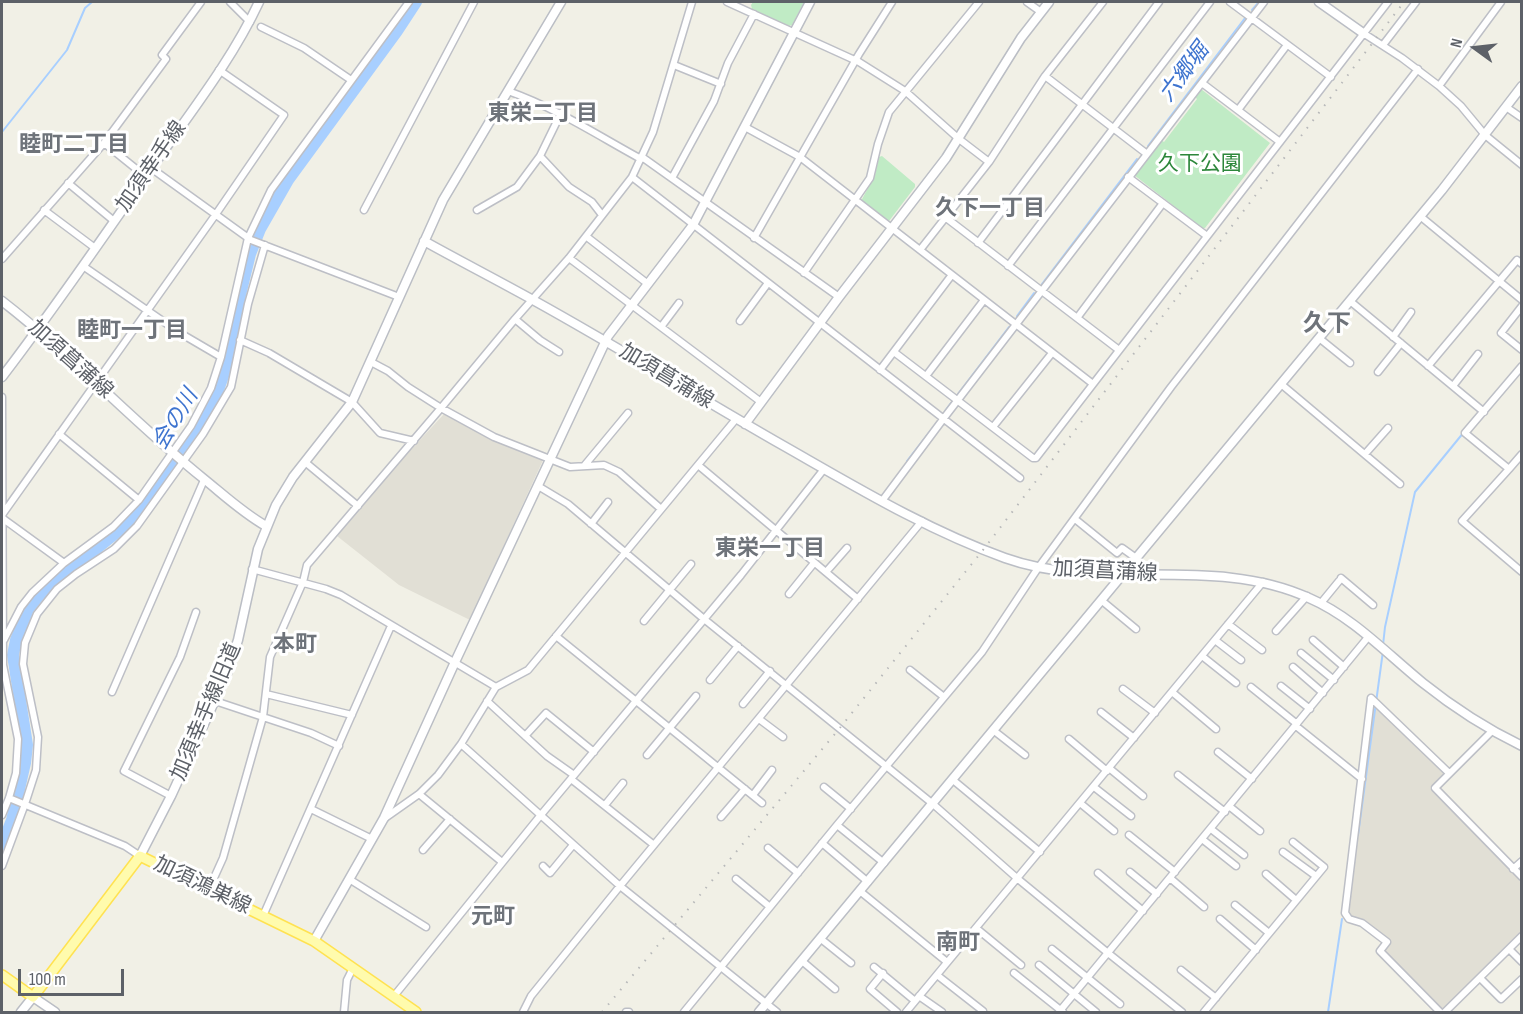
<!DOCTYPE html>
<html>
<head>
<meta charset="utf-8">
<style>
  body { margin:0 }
  #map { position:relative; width:1523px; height:1014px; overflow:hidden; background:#f1f0e6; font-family:"Sofia Sans Condensed",sans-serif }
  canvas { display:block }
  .frame { position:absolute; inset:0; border:3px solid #5d6168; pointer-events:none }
  .north { position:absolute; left:1445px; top:18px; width:60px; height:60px; -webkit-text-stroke:4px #fff; paint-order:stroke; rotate:285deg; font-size:16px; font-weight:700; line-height:24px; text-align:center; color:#5d6168 }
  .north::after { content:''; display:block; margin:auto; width:21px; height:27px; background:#5d6168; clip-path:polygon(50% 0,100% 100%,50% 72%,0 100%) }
  .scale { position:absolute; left:18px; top:969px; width:106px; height:27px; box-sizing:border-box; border:3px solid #5d6168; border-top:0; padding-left:8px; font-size:18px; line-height:21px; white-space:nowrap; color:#5d6168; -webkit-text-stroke:4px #fff; paint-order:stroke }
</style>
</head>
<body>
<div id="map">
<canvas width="1523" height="1014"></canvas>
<div class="frame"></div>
<div class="north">N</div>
<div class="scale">100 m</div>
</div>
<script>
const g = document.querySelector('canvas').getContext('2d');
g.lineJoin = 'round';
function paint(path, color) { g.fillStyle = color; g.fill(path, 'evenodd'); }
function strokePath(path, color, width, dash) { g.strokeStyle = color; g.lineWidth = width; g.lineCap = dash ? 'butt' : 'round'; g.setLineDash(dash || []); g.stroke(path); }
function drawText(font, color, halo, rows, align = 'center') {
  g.font = font + ' "Sofia Sans Condensed","Noto Sans JP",sans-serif'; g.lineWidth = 6; g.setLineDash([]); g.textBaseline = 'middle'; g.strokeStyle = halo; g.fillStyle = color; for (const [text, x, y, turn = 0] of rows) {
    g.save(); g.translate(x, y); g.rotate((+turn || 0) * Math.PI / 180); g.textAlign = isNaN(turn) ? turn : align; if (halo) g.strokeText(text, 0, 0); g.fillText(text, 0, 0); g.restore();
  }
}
paint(new Path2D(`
  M 445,413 L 484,436 L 543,460 L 470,620 L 399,585 L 337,536 L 391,471 Z
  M 1380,708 L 1444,773 L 1430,788 L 1521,881 L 1521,934 L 1443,1010 L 1384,951 L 1391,942 L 1363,921 L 1351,917 L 1349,914 L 1373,709 Z`), '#e1dfd5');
paint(new Path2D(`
  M 753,2 L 804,2 L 792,25 L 789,26 L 752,9 L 751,5 Z
  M 1201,89 L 1270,143 L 1205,228 L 1202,228 L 1134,175 L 1161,140 L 1164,142 L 1197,99 L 1195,97 Z
  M 882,156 L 915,184 L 915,187 L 889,221 L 886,221 L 861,201 L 875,175 L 879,157 Z`), '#c0ebc5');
strokePath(new Path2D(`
  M 1252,10 L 1259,2
  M 2,132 L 67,50 L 85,8 L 92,2
  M 1148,146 L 1245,18
  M 1042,284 L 1137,159
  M 1017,316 L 1034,293
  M 958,394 L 1009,327
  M 945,411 L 951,403
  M 907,461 L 938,421
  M 1383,645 L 1385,627 L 1415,492 L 1464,432
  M 1358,835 L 1383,651
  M 1354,863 L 1355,854
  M 1328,1012 L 1342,919`), '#a8cfff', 2);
strokePath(new Path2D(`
  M 2,846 L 12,820 L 25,763 L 27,745 L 13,655 L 16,640 L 28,609 L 40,594 L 128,523 L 162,485 L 174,465 L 213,404 L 228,362 L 240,295 L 250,254 L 260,229 L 288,180 L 397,31 L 416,2`), '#a8cfff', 12);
const street = new Path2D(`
  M 230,2 L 250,22
  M 727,2 L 859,62 L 905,91 L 959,139 L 989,162
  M 1027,2 L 1041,12
  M 1230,2 L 1331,77
  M 261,27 L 304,48 L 351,80
  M 1363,33 L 1402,58 L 1439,86 L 1461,106 L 1485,135 L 1522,165
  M 1383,45 L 1416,2
  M 674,65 L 721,84
  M 1045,76 L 1147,154
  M 1202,83 L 1280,142
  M 1439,86 L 1501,2
  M 508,91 C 556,108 597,135 641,159
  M 1506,107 L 1522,118
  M 1238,110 L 1287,45
  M 745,127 L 800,157 L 1093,384
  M 104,143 L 145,176
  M 540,156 L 569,187 L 592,202 L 602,215
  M 642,157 L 839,297
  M 151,168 L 251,240 L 399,297
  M 632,177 L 1020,478
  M 1128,177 L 1207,236
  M 672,178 L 714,101 L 728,63 L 754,14
  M 68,183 L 114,221
  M 44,210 L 95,248
  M 364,210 L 474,2
  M 477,210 L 517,187 L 540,156 L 561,113
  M 1420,216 L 1522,300
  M 945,217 L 1119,350
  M 587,237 L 648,284
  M 754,238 L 859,54 L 892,2
  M 978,243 L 1159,2
  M 920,250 L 989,162 L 1045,76 L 1103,2
  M 569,258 L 761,402
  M 2,259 L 104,143 L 166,59 L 162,55 L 201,2
  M 83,266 L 180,333 L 221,357
  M 1008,266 L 1210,2
  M 804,273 L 870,178 L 878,144 L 889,112 L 979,2
  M 1350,301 L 1484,412
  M 1522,306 L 1501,333 L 1522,350
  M 1077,318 L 1163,203
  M 515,319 L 540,340 L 559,352
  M 740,321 L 768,283
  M 661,327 L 679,303
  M 1393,337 L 1411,312
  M 1319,338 L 1350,363
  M 240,340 L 269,353 L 352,402 L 380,433 L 414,441
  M 894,352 L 1033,458 L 1036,458 L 1388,2
  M 371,362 L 388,371 L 408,387 L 441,408 L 494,437 L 570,467 L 604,465 L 619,472 L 661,509
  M 1428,366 L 1517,260 L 1522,264
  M 1522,366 L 1465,433 L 1509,469 L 1522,454
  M 880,370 L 951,276
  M 1378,372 L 1401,343
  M 926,376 L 984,300
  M 1281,384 L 1400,484
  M 1453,386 L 1478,354
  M 2,397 L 3,665 L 18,739 L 16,773 L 9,798 L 2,815
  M 993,427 L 1052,353
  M 59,434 L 139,500
  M 1365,454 L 1388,428
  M 305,462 L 358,506
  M 698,465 L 858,599
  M 584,466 L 628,413
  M 1509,469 L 1462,521 L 1522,572
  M 538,486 L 568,504 L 704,619 L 933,804 L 1018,879 L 1108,953 L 1182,1012
  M 882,501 L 944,418 L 1264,2
  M 2,515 L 216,214 L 284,115 L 219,70
  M 2,518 L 64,563
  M 1075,519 L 1117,553 L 1122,548 L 1136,558
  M 591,524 L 608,502
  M 252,569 L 326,589 L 341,595 L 496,687
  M 826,572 L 847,548
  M 1341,578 L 1373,605
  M 789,594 L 814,563
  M 1101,600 L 1136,629
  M 1321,603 L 1339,581
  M 644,621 L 691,564
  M 1228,624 L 1262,650
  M 1276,631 L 1307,596
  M 556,636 L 762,803
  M 4,640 L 21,607 L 32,593 L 64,563 L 113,527 L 139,500 L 191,426 L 211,388 L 221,357 L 248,238 L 271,190 L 409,2
  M 1215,640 L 1241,660
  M 1313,640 L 1344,667
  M 1301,653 L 1334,680
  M 1202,656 L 1236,683
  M 1293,667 L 1323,693
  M 910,670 L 944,697
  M 710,680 L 738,646
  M 1281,686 L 1310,709
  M 1251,687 L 1297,724
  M 1123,689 L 1155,713
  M 112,692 L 204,480
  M 1172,692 L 1216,729
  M 266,694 L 352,715
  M 1371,698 L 1345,913 L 1349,919 L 1362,923 L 1387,942 L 1380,951 L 1440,1012
  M 1371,698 L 1449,773
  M 215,701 L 311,733 L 339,746
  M 487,701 L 547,756 L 574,775
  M 743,704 L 770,671
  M 1101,712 L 1134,738
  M 759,719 L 783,737
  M 1296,726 L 1362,779
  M 993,730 L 1025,755
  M 1492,731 L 1435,788 L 1522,877
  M 525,736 L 546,713 L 594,752
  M 1069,739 L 1107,771
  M 461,744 L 620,886 L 777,1012
  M 1218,752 L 1252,779
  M 647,755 L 696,696
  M 1109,768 L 1143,796
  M 1178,775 L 1225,812
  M 571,779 L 654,845
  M 953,780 L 1040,852
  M 824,787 L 851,809
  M 1094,787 L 1131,816
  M 419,794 L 502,862
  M 753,795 L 772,770
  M 171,796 L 124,771 L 180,657 L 196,612
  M 9,798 L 125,846 L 140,856
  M 1080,803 L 1114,831
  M 605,805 L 623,783
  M 1229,806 L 1260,831
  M 311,809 L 372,839
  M 721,817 L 745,789
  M 385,818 L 419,794 L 438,775 L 461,744 L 496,687 L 528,670 L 736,419
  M 837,825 L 884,863
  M 1211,829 L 1244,855
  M 1129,835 L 1175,872
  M 1202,839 L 1236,866
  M 822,843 L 868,882
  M 768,848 L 798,873
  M 423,850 L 450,819
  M 1283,852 L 1316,876
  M 2,866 L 25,804 L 36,770 L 38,737 L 23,664 L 25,643 L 37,614 L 57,589 L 76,574 L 114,549 L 137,526 L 203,434 L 231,387 L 248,304 L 265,245
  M 543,866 L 550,873 L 573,845
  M 1513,869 L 1522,861
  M 1130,872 L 1157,894
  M 1098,873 L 1143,911
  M 1266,874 L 1296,900
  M 1170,878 L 1204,907
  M 349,879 L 426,927
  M 736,879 L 770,907
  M 209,889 L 223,858 L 263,717 L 270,657 L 303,582 L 307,565 L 441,408 L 515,319 L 569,258 L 632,177 L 653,132 L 692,2
  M 861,892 L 947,962
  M 1235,905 L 1269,933
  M 263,916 L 391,626
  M 1220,919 L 1256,950
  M 976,928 L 1021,965
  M 821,939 L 851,963
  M 1052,949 L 1120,1004
  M 1509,949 L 1522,962
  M 802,961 L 835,989
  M 1039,965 L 1096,1012
  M 874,967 L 915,1001
  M 1181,970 L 1216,998
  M 883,973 L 870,989 L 897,1012
  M 1014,973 L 1063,1012
  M 937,975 L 983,1011
  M 1480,978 L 1501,999 L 1522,979
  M 394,996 L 540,816 L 741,575 L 824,469
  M 919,996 L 942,1012
  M 344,1012 L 347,980 L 353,968
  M 523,1012 L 531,996 L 620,886 L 922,521
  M 626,1012 L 629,1012
  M 684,1012 L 837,825 L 982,652 L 1038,568 L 1171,387 L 1418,69
  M 906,1012 L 1263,582
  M 1059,1012 L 1369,636
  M 1204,1012 L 1324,867 L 1293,842
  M 1445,1012 L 1522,936`);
const secondary = new Path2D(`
  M 1319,2 L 1363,33
  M 424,241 C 460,261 497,280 533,300 C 618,347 700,398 784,446 C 856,487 927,530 1005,558 C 1103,593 1213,554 1309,598 C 1353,617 1386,653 1423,683 C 1453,707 1487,729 1522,746
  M 2,301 C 73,356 134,423 204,479 C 225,496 243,513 266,526
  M 2,377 C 55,308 103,237 153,166 C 190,113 232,60 259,2
  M 745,424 L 839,297 L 946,158 L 1021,38 L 1049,2
  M 140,856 L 171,796 L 226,676 L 238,640 L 258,549 L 276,505 L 293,477 L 352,402 L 443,200 L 561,2
  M 314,941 L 384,818 L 455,662 L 608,336 L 693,225 L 810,2
  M 21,1012 L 33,997 L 55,1012
  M 759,1012 L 1442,190 L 1522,86`);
const primary = new Path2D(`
  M 2,975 L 33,997 L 140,856 L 314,941 L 416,1012`);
strokePath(street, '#bdbfc6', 9);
strokePath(secondary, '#bbbec5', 11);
strokePath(primary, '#ffe251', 12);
strokePath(street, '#fff', 6);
strokePath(secondary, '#fff', 8);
strokePath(primary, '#fffbad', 9);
strokePath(new Path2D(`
  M 602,1012 L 839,729 L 983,550 L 1404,2`), '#b7b8b9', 2, [1.5, 8]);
drawText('21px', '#2d873b', '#fff', [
  ["久下公園",1200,165]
]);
drawText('21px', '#5d6168', '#fff', [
  ["加須幸手線",152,167,-55],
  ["加須菖蒲線",70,360,42],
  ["加須菖蒲線",666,377,31],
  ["加須菖蒲線",1105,572,3],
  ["加須幸手線旧道",207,712,-67],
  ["加須鴻巣線",202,886,26]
]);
drawText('italic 22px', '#3e74cf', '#fff', [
  ["六郷堀",1185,73,-53],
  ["会の川",176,420,-59]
]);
drawText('bold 22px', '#6e737a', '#fff', [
  ["東栄二丁目",543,114],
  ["睦町二丁目",74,145],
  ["久下一丁目",990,209],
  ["睦町一丁目",132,331],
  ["東栄一丁目",770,549],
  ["本町",295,645],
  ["元町",493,917],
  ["南町",958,943]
]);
drawText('bold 24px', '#6e737a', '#fff', [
  ["久下",1327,325]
]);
</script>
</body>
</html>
